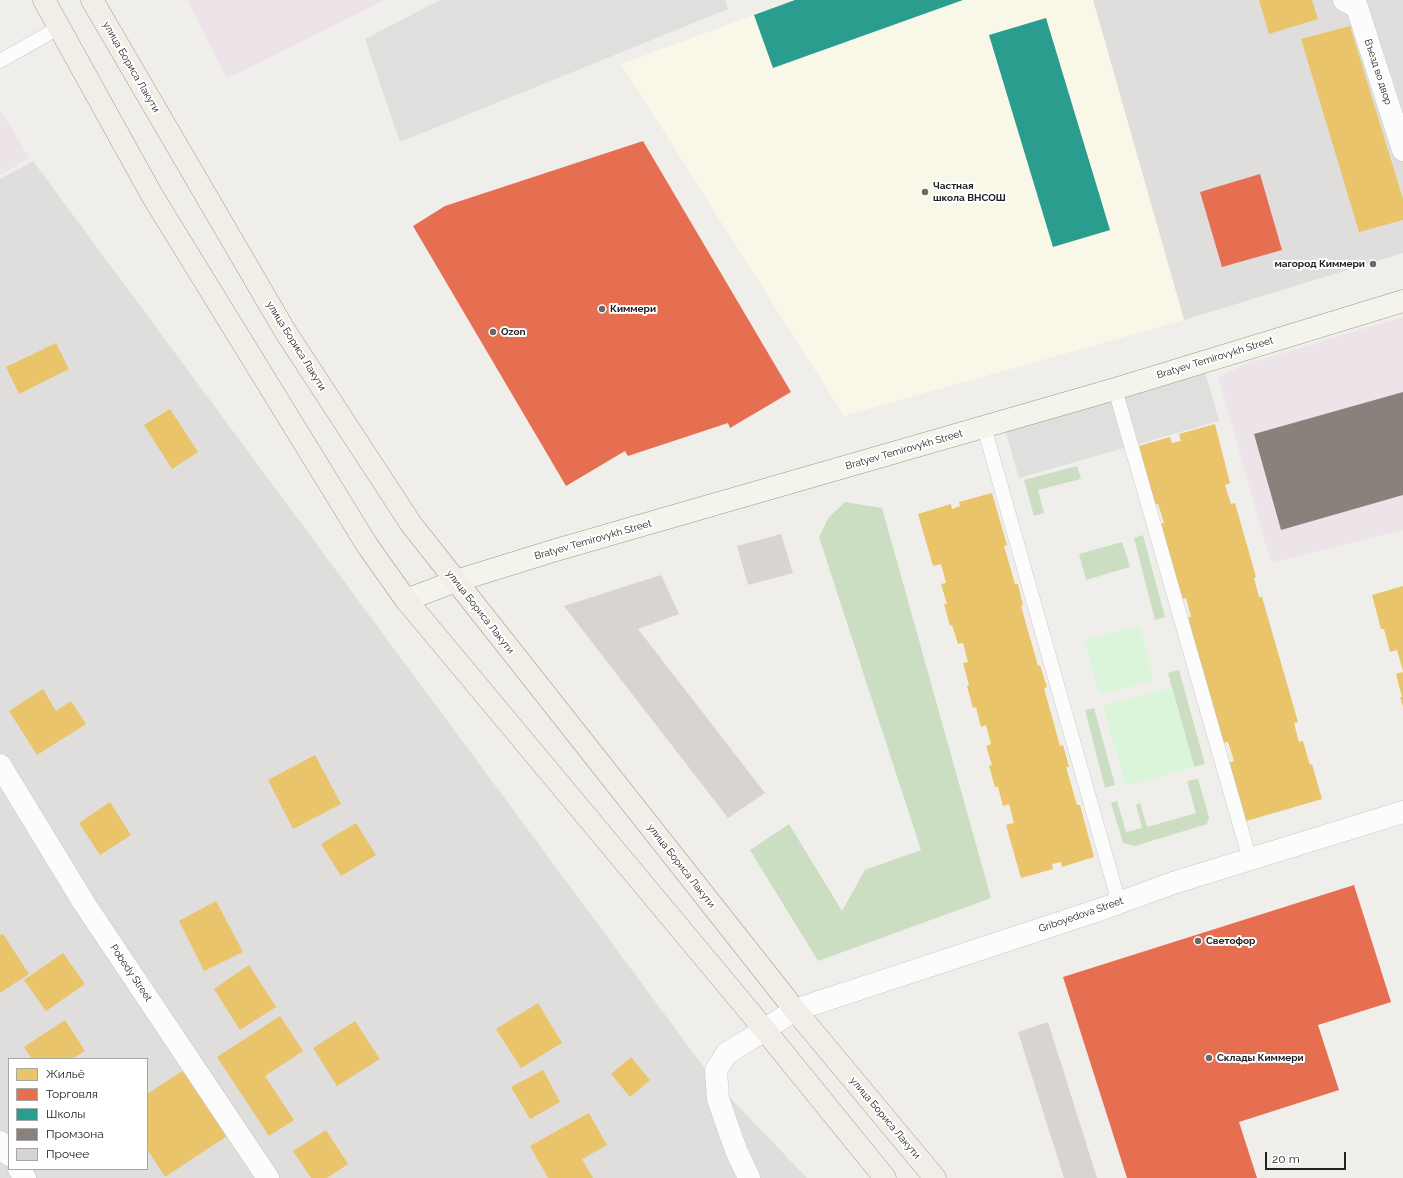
<!DOCTYPE html>
<html>
<head>
<meta charset="utf-8">
<style>
  body { margin:0 }
  #map { position:relative; width:1403px; height:1178px; overflow:hidden; background:#f0eeeb; font-family:Raleway,sans-serif }
  canvas { display:block }
  .legend { position:absolute; left:8px; top:1058px; width:140px; height:112px; box-sizing:border-box; background:#fff; border:1px solid #a7a7a7; margin:0; padding:5px 7px; list-style:none; font-size:12px; color:#222 }
  .legend li { display:flex; align-items:center; gap:8px; height:20px }
  .legend b { width:20px; border:1px solid #a7a7a7 }
  .scale { position:absolute; left:1265px; top:1152px; width:81px; height:18px; box-sizing:border-box; border:2px solid #222; border-top:0; padding-left:5px; font-size:12px; line-height:14px; white-space:nowrap; color:#222; -webkit-text-stroke:3px #fff; paint-order:stroke }
</style>
</head>
<body>
<div id="map">
<canvas width="1403" height="1178"></canvas>
<ul class="legend">
<li><b style="height:11px;background:#e9c46a"></b>Жильё</li>
<li><b style="height:11px;background:#e76f51"></b>Торговля</li>
<li><b style="height:11px;background:#2a9d8f"></b>Школы</li>
<li><b style="height:11px;background:#8a817c"></b>Промзона</li>
<li><b style="height:11px;background:#d7d4d2"></b>Прочее</li>
</ul>
<div class="scale">20 m</div>
</div>
<script>
const g = document.querySelector('canvas').getContext('2d');
g.lineJoin = 'round';
function paint(path, color) { g.fillStyle = color; g.fill(path, 'evenodd'); }
function strokePath(path, color, width, dash) { g.strokeStyle = color; g.lineWidth = width; g.lineCap = dash ? 'butt' : 'round'; g.setLineDash(dash || []); g.stroke(path); }
function drawText(font, color, halo, rows, align = 'center') {
  g.font = font + ' Raleway,sans-serif'; g.lineWidth = 4; g.setLineDash([]); g.textBaseline = 'middle'; g.strokeStyle = halo; g.fillStyle = color; for (const [text, x, y, turn = 0] of rows) {
    g.save(); g.translate(x, y); g.rotate((+turn || 0) * Math.PI / 180); g.textAlign = isNaN(turn) ? turn : align; if (halo) g.strokeText(text, 0, 0); g.fillText(text, 0, 0); g.restore();
  }
}
paint(new Path2D(`
  M 1093,0 L 1403,0 L 1403,253 L 1184,320 Z
  M 33,161 L 714,1081 L 807,1178 L 0,1178 L 0,179 ZM 9,1059 L 147,1059 L 147,1169 L 9,1169 Z`), '#dfdedc');
paint(new Path2D(`
  M 187,0 L 385,0 L 227,79 Z
  M 0,110 L 30,158 L 0,175 Z
  M 1403,317 L 1403,530 L 1271,563 L 1218,377 L 1244,365 Z`), '#ede4e9');
paint(new Path2D(`
  M 795,0 L 1093,0 L 1184,320 L 844,416 L 621,64 Z`), '#f8f7e8');
paint(new Path2D(`
  M 1077,466 L 1081,479 L 1038,490 L 1044,513 L 1034,516 L 1024,480 Z
  M 845,502 L 882,508 L 991,898 L 818,961 L 750,850 L 789,824 L 842,911 L 865,870 L 921,850 L 819,537 L 829,517 Z
  M 1143,535 L 1165,617 L 1155,620 L 1134,538 Z
  M 1122,542 L 1130,567 L 1086,580 L 1079,554 Z
  M 1179,670 L 1205,764 L 1194,767 L 1168,673 Z
  M 1094,708 L 1115,785 L 1105,788 L 1085,710 Z
  M 1198,779 L 1209,817 L 1207,824 L 1135,846 L 1123,843 L 1111,803 L 1117,801 L 1126,832 L 1142,828 L 1136,805 L 1140,803 L 1147,827 L 1196,813 L 1187,781 Z`), '#cbdec1');
paint(new Path2D(`
  M 1140,625 L 1154,680 L 1100,695 L 1084,640 Z
  M 1172,687 L 1194,767 L 1126,786 L 1103,706 Z`), '#daf5da');
paint(new Path2D(`
  M 440,0 L 725,0 L 728,9 L 400,142 L 365,39 Z
  M 1204,369 L 1219,421 L 1019,478 L 1004,427 Z`), '#e0dfde');
paint(new Path2D(`
  M 1259,0 L 1312,0 L 1318,19 L 1269,34 Z
  M 1350,26 L 1403,199 L 1403,220 L 1359,232 L 1301,39 Z
  M 56,343 L 69,369 L 19,394 L 6,367 Z
  M 170,409 L 198,452 L 172,469 L 144,425 Z
  M 1215,424 L 1230,483 L 1225,485 L 1231,504 L 1235,503 L 1256,577 L 1254,578 L 1259,597 L 1262,597 L 1298,722 L 1294,723 L 1299,742 L 1303,741 L 1310,765 L 1312,764 L 1322,799 L 1243,822 L 1228,763 L 1234,761 L 1228,742 L 1223,743 L 1186,618 L 1191,617 L 1186,598 L 1182,599 L 1160,524 L 1164,523 L 1158,504 L 1153,505 L 1135,447 L 1170,437 L 1172,443 L 1181,441 L 1179,434 Z
  M 992,493 L 1007,545 L 1004,546 L 1015,584 L 1018,584 L 1023,605 L 1021,606 L 1038,666 L 1040,665 L 1047,687 L 1044,688 L 1060,746 L 1063,745 L 1069,767 L 1066,767 L 1077,805 L 1080,805 L 1094,857 L 1062,867 L 1061,862 L 1052,864 L 1053,869 L 1021,878 L 1006,825 L 1014,823 L 1009,804 L 1003,806 L 998,787 L 995,787 L 989,766 L 992,765 L 986,746 L 991,744 L 986,725 L 981,727 L 976,707 L 973,708 L 967,686 L 969,685 L 963,663 L 968,662 L 963,643 L 958,644 L 952,625 L 950,626 L 944,604 L 947,604 L 941,584 L 946,583 L 941,564 L 933,566 L 918,514 L 951,504 L 952,509 L 960,506 L 959,502 Z
  M 1403,586 L 1403,671 L 1397,650 L 1390,652 L 1384,629 L 1381,629 L 1372,595 Z
  M 1403,672 L 1403,707 L 1400,697 L 1402,697 L 1396,674 Z
  M 43,689 L 56,711 L 71,701 L 86,724 L 37,755 L 9,711 Z
  M 315,755 L 341,804 L 293,829 L 268,780 Z
  M 110,802 L 131,835 L 100,855 L 79,823 Z
  M 356,823 L 376,855 L 341,876 L 321,844 Z
  M 216,901 L 243,952 L 204,971 L 179,921 Z
  M 3,934 L 29,974 L 0,993 L 0,935 Z
  M 63,953 L 85,984 L 46,1011 L 24,980 Z
  M 249,965 L 276,1007 L 240,1030 L 214,989 Z
  M 538,1003 L 562,1043 L 521,1068 L 496,1029 Z
  M 280,1016 L 303,1051 L 265,1076 L 294,1120 L 269,1136 L 217,1057 Z
  M 65,1020 L 85,1051 L 72,1059 L 32,1059 L 24,1047 Z
  M 355,1021 L 380,1059 L 337,1086 L 313,1048 Z
  M 631,1057 L 650,1080 L 630,1097 L 611,1074 Z
  M 184,1070 L 227,1136 L 165,1177 L 147,1149 L 147,1094 Z
  M 543,1070 L 560,1102 L 530,1119 L 511,1087 Z
  M 589,1113 L 607,1145 L 582,1159 L 593,1178 L 548,1178 L 530,1146 Z
  M 326,1130 L 348,1164 L 327,1178 L 311,1178 L 293,1151 Z`), '#e9c46a');
paint(new Path2D(`
  M 643,141 L 791,392 L 730,428 L 728,423 L 628,456 L 625,451 L 566,486 L 413,226 L 445,206 Z
  M 1260,174 L 1282,250 L 1222,267 L 1200,192 Z
  M 1354,885 L 1391,1002 L 1318,1025 L 1339,1090 L 1239,1122 L 1257,1178 L 1127,1178 L 1063,977 Z`), '#e76f51');
paint(new Path2D(`
  M 795,0 L 963,0 L 773,68 L 754,15 Z
  M 1046,18 L 1110,230 L 1053,247 L 989,35 Z`), '#2a9d8f');
paint(new Path2D(`
  M 1403,392 L 1403,495 L 1281,530 L 1254,434 Z`), '#8a817c');
paint(new Path2D(`
  M 781,534 L 793,573 L 748,585 L 737,546 Z
  M 661,575 L 679,614 L 638,629 L 765,793 L 728,818 L 564,606 Z
  M 1048,1022 L 1097,1178 L 1064,1178 L 1018,1032 Z`), '#d7d4d2');
const lane = new Path2D(`
  M 0,61 L 60,27
  M 1115,389 L 1250,860
  M 984,427 L 1119,903`);
const street = new Path2D(`
  M 1344,0 L 1357,7 L 1403,150
  M 0,765 L 84,903 L 268,1178
  M 0,1142 L 9,1155
  M 19,1169 L 25,1178
  M 749,1178 L 736,1150 L 718,1099 L 716,1070 L 727,1053 L 747,1041 L 795,1010 L 1102,909 L 1173,883 L 1403,812`);
const secondary = new Path2D(`
  M 406,600 L 456,581 L 556,550 L 1115,389 L 1403,301`);
const primary = new Path2D(`
  M 44,0 L 153,197 L 367,545 L 406,600 L 764,1029 L 885,1178
  M 92,0 L 285,331 L 411,524 L 795,1010 L 935,1178`);
strokePath(lane, '#c9c8c7', 15);
strokePath(street, '#c9c8c7', 23);
strokePath(secondary, '#999a82', 23);
strokePath(primary, '#a79c86', 23);
strokePath(lane, '#fdfcfc', 14);
strokePath(street, '#fdfcfc', 22);
strokePath(secondary, '#f4f4ed', 22);
strokePath(primary, '#f3ede7', 22);
for (const [x, y, r, color] of [
  [925,192,4,"#6a6968"],
  [1373,264,4,"#6a6968"],
  [602,309,4,"#6a6968"],
  [493,332,4,"#6a6968"],
  [1198,941,4,"#6a6968"],
  [1209,1058,4,"#6a6968"]
]) { const dot = new Path2D(); dot.arc(x, y, r, 0, 2 * Math.PI); g.fillStyle = color; g.fill(dot); strokePath(dot, '#fff', 1.5); }
drawText('10px', '#222', '#fff', [
  ["улица Бориса Лакути",131,67,60],
  ["Въезд во двор",1378,72,72],
  ["улица Бориса Лакути",296,346,58],
  ["Bratyev Temirovykh Street",1215,358,-17],
  ["Bratyev Temirovykh Street",904,450,-16],
  ["Bratyev Temirovykh Street",593,540,-16],
  ["улица Бориса Лакути",480,612,52],
  ["улица Бориса Лакути",681,866,52],
  ["Griboyedova Street",1081,915,-19],
  ["Pobedy Street",131,973,56],
  ["улица Бориса Лакути",885,1118,50]
]);
drawText('bold 10px', '#222', '#fff', [
  ["Частная",933,186],
  ["школа ВНСОШ",933,198],
  ["магород Киммери",1365,264,"right"],
  ["Киммери",610,309],
  ["Ozon",501,332],
  ["Светофор",1206,941],
  ["Склады Киммери",1217,1058]
], 'left');
</script>
</body>
</html>
